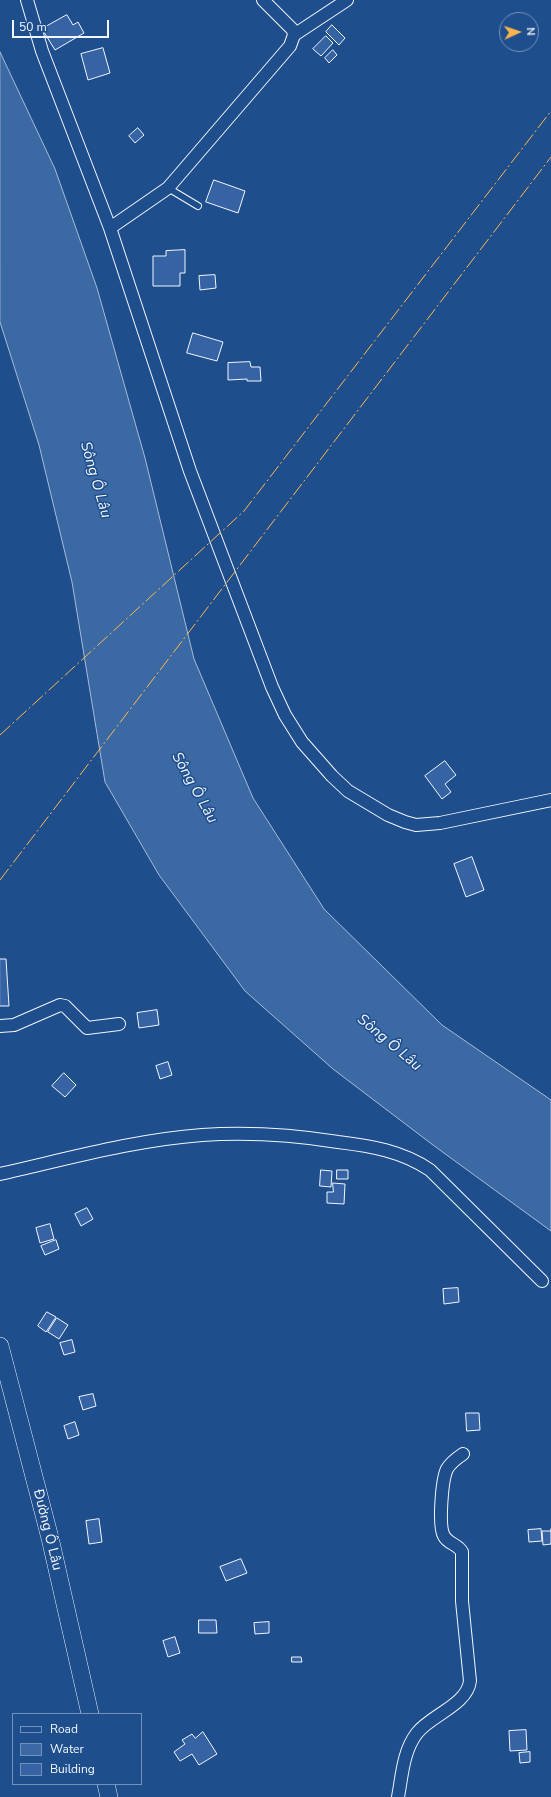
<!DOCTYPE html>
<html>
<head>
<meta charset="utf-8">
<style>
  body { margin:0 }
  #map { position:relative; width:551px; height:1797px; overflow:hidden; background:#1f4e8c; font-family:"Nunito Sans",sans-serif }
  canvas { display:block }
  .legend { position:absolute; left:12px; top:1713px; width:130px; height:72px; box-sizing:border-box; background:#1f4e8c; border:1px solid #7391ba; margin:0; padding:5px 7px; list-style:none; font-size:12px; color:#f2f6ff }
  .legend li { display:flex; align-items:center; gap:8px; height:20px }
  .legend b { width:20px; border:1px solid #7391ba }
  .north { position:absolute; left:499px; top:12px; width:40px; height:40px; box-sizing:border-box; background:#1f4e8c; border:1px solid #7391ba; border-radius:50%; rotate:87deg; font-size:11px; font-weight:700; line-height:16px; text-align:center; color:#f2f6ff }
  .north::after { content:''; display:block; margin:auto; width:14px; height:18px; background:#ffb74d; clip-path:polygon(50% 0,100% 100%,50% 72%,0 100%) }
  .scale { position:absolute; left:12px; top:20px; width:97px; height:18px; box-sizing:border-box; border:2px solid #f2f6ff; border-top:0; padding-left:5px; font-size:12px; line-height:14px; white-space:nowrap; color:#f2f6ff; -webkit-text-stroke:3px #1f4e8c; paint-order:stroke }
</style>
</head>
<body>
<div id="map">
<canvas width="551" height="1797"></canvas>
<ul class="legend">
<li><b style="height:5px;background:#1f4e8c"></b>Road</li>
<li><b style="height:11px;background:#3b69a3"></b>Water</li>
<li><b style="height:11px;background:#3563a3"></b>Building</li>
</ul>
<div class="north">N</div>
<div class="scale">50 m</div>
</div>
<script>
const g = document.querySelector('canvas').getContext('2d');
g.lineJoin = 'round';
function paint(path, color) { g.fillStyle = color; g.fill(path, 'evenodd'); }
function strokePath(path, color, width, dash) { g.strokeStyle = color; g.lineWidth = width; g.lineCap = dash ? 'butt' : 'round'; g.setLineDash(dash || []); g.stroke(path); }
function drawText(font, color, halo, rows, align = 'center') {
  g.font = font + ' "Nunito Sans",sans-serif'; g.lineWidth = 3; g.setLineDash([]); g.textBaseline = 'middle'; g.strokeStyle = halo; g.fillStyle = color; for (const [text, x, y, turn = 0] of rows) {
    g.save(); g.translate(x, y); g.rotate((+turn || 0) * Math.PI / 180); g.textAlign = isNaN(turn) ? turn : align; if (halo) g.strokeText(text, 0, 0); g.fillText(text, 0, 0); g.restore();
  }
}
const water = new Path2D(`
  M 0,52 L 55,169 L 97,288 L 145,458 L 194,659 L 253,798 L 324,909 L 442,1025 L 551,1100 L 551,1231 L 433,1145 L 333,1069 L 245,991 L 159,875 L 105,782 L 72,582 L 39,445 L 0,322 Z`);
paint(water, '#3b69a3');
strokePath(water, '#a8bbd7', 1);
const building = new Path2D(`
  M 67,15 L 73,25 L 78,22 L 84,33 L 55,50 L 42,29 Z
  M 332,25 L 345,38 L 339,45 L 326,32 Z
  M 326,36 L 333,43 L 321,56 L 313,49 Z
  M 103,48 L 110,73 L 88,80 L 81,54 Z
  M 333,50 L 337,55 L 329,63 L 325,58 Z
  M 138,128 L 144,135 L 135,143 L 129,136 Z
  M 214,180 L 245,191 L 238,213 L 206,202 Z
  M 185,250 L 185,273 L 180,273 L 180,286 L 153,286 L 153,256 L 166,256 L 166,251 Z
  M 215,275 L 216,288 L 200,290 L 199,276 Z
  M 193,333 L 223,342 L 217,361 L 187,353 Z
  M 250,362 L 251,367 L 260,367 L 261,381 L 247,381 L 247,379 L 228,380 L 228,363 Z
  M 445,761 L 456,775 L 445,784 L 451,792 L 442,799 L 425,776 Z
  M 472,857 L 484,890 L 466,897 L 454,864 Z
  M 0,959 L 6,959 L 9,1006 L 0,1006 Z
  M 157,1010 L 159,1025 L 139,1028 L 137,1013 Z
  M 168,1062 L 172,1075 L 160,1079 L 156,1066 Z
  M 64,1073 L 76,1085 L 65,1097 L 52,1086 Z
  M 321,1170 L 332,1171 L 331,1187 L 320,1186 Z
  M 337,1170 L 348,1170 L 348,1179 L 337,1179 Z
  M 333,1183 L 345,1184 L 344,1204 L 327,1203 L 327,1192 L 333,1192 Z
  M 87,1208 L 93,1219 L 81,1226 L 75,1214 Z
  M 50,1224 L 54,1239 L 40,1243 L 36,1228 Z
  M 56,1240 L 59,1249 L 45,1255 L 41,1246 Z
  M 458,1288 L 459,1302 L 444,1304 L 443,1289 Z
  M 47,1312 L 56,1317 L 46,1332 L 38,1326 Z
  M 57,1318 L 68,1325 L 59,1339 L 48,1332 Z
  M 72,1340 L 75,1352 L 64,1355 L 60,1343 Z
  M 93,1394 L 96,1406 L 83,1410 L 79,1397 Z
  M 466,1413 L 479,1413 L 480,1430 L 467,1431 Z
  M 75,1422 L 79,1435 L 68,1439 L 64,1426 Z
  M 99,1519 L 102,1542 L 89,1544 L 86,1521 Z
  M 541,1529 L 542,1541 L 529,1542 L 528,1530 Z
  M 551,1529 L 551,1544 L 543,1545 L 542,1531 L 551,1531 Z
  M 241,1559 L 247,1573 L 226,1581 L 220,1567 Z
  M 199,1620 L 216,1620 L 217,1633 L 199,1633 Z
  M 269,1622 L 269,1633 L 255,1634 L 254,1623 Z
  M 175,1637 L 180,1653 L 168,1657 L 163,1641 Z
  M 292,1657 L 301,1657 L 302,1662 L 292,1662 Z
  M 526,1730 L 527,1750 L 510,1751 L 509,1731 Z
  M 203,1732 L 217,1754 L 199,1765 L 192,1754 L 180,1761 L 174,1752 L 185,1744 L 182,1740 L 192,1734 L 195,1738 Z
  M 530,1752 L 530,1762 L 520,1763 L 519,1753 Z`);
paint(building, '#3563a3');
strokePath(building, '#f2f6ff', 1);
const lane = new Path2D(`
  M 168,188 L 198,206`);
const street = new Path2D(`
  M 27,0 L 42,51 L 110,228 L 190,471 L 272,687 L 285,715 L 302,742 L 332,776 L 348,791 L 388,815 L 405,822 L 416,825 L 440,823 L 551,800
  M 294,35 L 347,0
  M 110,228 L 168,188 L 290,46 L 294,35 L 293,30 L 263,0
  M 0,1026 L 14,1025 L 60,1005 L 65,1006 L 87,1028 L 119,1024
  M 0,1174 C 67,1159 134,1140 202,1135 C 247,1132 294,1135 338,1142 C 371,1146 402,1151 430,1170 L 542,1281
  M 398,1797 C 402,1776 403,1751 417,1733 C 431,1715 467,1705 470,1681 L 462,1601 L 462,1552 C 458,1544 448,1544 444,1536 C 438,1526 442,1479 447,1469 C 451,1462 457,1458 463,1454`);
const secondary = new Path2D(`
  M 0,1346 L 50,1538 L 90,1714
  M 106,1784 L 109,1797`);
strokePath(lane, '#f2f6ff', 8);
strokePath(street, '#f2f6ff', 14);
strokePath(secondary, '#f2f6ff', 18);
strokePath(lane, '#1f4e8c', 6);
strokePath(street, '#1f4e8c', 12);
strokePath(secondary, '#1f4e8c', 17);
strokePath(new Path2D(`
  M 0,735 L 244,511 L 551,111
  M 0,880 L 551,157`), '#ffb74d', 1, [14, 3, 2, 3]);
drawText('14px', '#f2f6ff', '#1f4e8c', [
  ["Đường Ô Lâu",47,1530,76]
]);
drawText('italic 15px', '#f2f6ff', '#1f4e8c', [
  ["Sông Ô Lâu",95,480,74],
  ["Sông Ô Lâu",194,788,61],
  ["Sông Ô Lâu",389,1043,40]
]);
</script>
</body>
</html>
